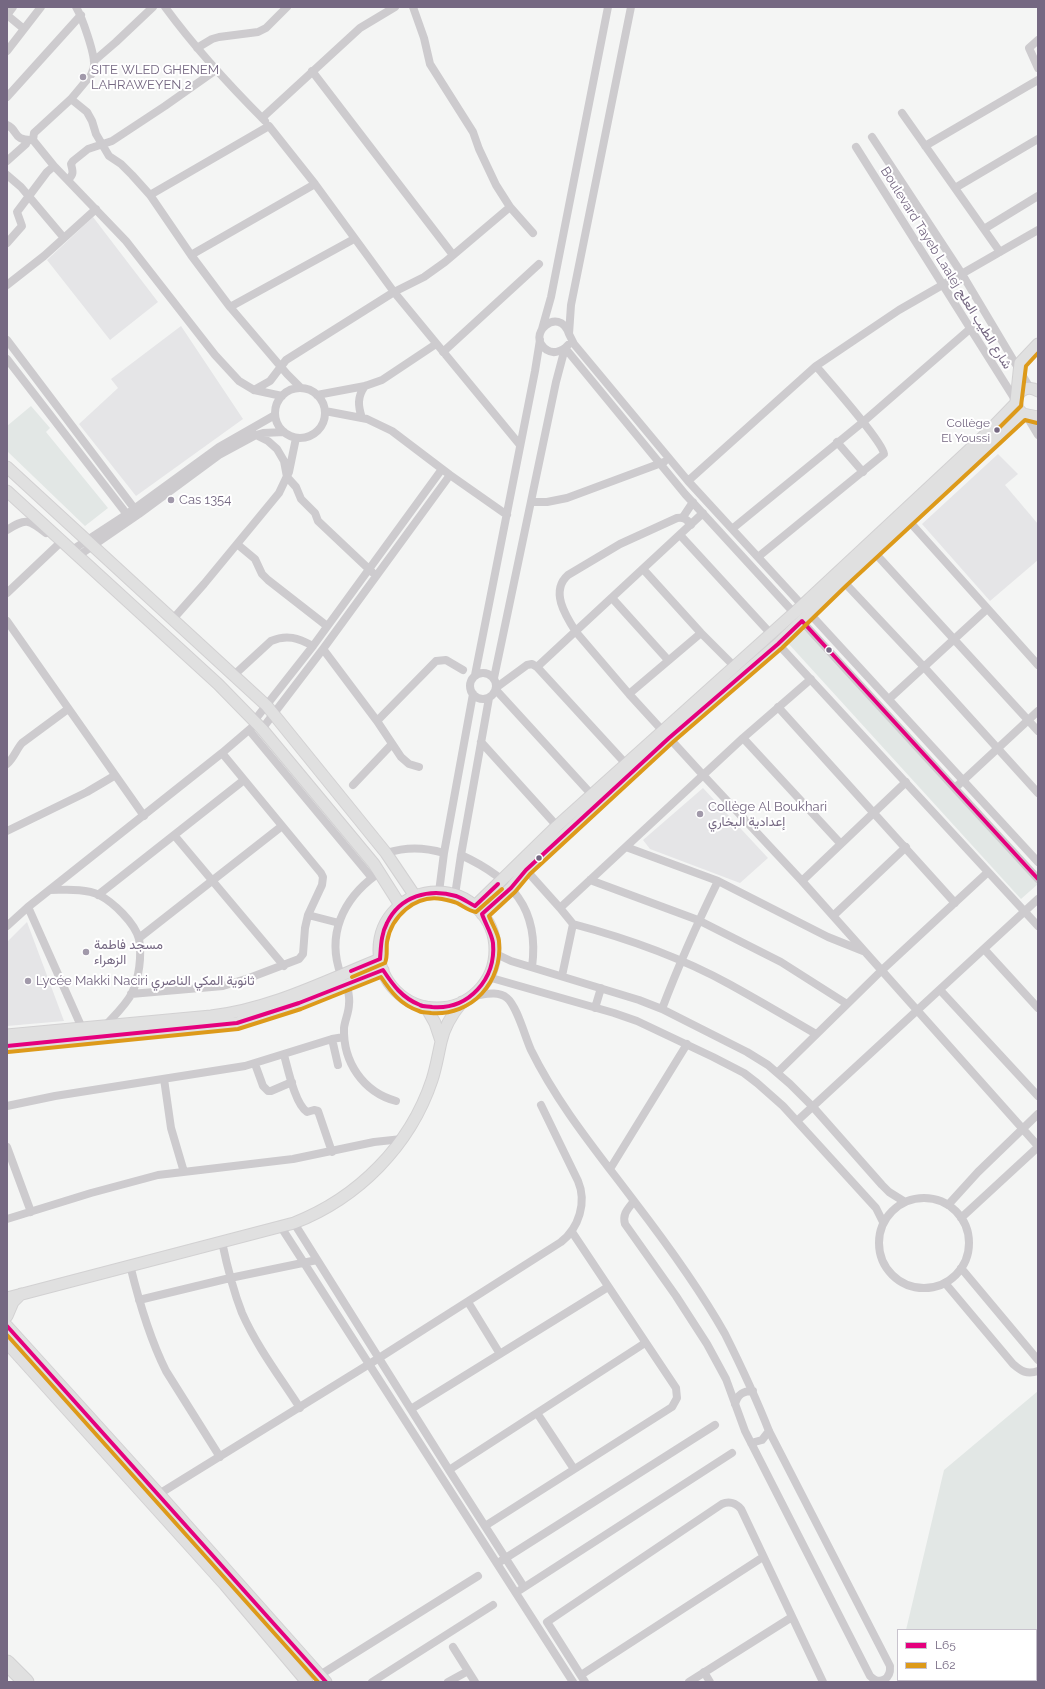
<!DOCTYPE html>
<html>
<head>
<meta charset="utf-8">
<style>
  body { margin:0 }
  #map { position:relative; width:1045px; height:1689px; overflow:hidden; background:#f4f5f4; font-family:Raleway,sans-serif }
  canvas { display:block }
  .frame { position:absolute; inset:0; border:8px solid #756882; pointer-events:none }
  .legend { position:absolute; left:897px; top:1629px; width:140px; height:52px; box-sizing:border-box; background:#fff; border:1px solid #c8c3cd; margin:0; padding:5px 7px; list-style:none; font-size:12px; color:#756882 }
  .legend li { display:flex; align-items:center; gap:8px; height:20px }
  .legend b { width:20px; border:1px solid #c8c3cd }
</style>
</head>
<body>
<div id="map">
<canvas width="1045" height="1689"></canvas>
<div class="frame"></div>
<ul class="legend">
<li><b style="height:5px;background:#e5007d"></b>L65</li>
<li><b style="height:5px;background:#dd9a1a"></b>L62</li>
</ul>
</div>
<script>
const g = document.querySelector('canvas').getContext('2d');
g.lineJoin = 'round';
function paint(path, color) { g.fillStyle = color; g.fill(path, 'evenodd'); }
function strokePath(path, color, width, dash) { g.strokeStyle = color; g.lineWidth = width; g.lineCap = dash ? 'butt' : 'round'; g.setLineDash(dash || []); g.stroke(path); }
function drawText(font, color, halo, rows, align = 'center') {
  g.font = font + ' Raleway,Vazirmatn,sans-serif'; g.lineWidth = 4; g.setLineDash([]); g.textBaseline = 'middle'; g.strokeStyle = halo; g.fillStyle = color; for (const [text, x, y, turn = 0] of rows) {
    g.save(); g.translate(x, y); g.rotate((+turn || 0) * Math.PI / 180); g.textAlign = isNaN(turn) ? turn : align; if (halo) g.strokeText(text, 0, 0); g.fillText(text, 0, 0); g.restore();
  }
}
paint(new Path2D(`
  M 93,217 L 158,302 L 110,340 L 47,260 Z
  M 181,326 L 243,419 L 136,496 L 79,424 L 118,388 L 111,379 Z
  M 998,454 L 1018,474 L 1005,485 L 1038,524 L 1038,560 L 990,601 L 922,524 Z
  M 703,788 L 768,858 L 740,883 L 650,849 L 643,840 Z
  M 27,922 L 64,1021 L 7,1026 L 7,942 Z`), '#e5e5e7');
paint(new Path2D(`
  M 31,406 L 50,428 L 46,432 L 108,508 L 85,526 L 7,451 L 7,426 Z
  M 804,630 L 1038,884 L 1021,899 L 787,642 Z
  M 1038,1391 L 1038,1682 L 910,1682 L 909,1680 L 1036,1680 L 1036,1630 L 906,1630 L 944,1470 Z`), '#e2e7e5');
const secondary = new Path2D(`
  M 1038,344 L 1020,363 L 1016,401 L 1018,409 L 1023,414 L 1038,417
  M 1017,397 C 1021,388 1030,386 1038,391
  M 7,467 L 267,706 L 386,853 L 415,896
  M 7,491 L 218,684 L 262,729 L 374,864 L 400,905
  M379 950a58 58 0 1 1 116 0a58 58 0 1 1-116 0Z
  M 475,906 L 557,826 L 794,613 L 984,436 L 1016,403
  M 482,914 L 511,888 L 526,870 L 669,738 L 778,644 L 843,581 L 1023,414
  M 426,1007 L 435,1023 L 441,1041
  M 7,1035 L 211,1016 C 271,1009 325,981 380,959
  M 7,1046 L 237,1023 L 299,1003 L 347,985 L 383,970
  M 7,1298 L 294,1223 C 358,1198 410,1146 432,1080 C 436,1068 438,1055 441,1042 C 444,1027 453,1013 462,1002
  M 7,1316 L 13,1302 L 21,1294
  M 7,1326 L 159,1494 L 326,1682
  M 7,1343 L 225,1585 L 307,1682`);
const highway = new Path2D(`
  M 7,1663 L 26,1682`);
strokePath(secondary, '#d2d1d2', 13);
strokePath(highway, '#d1d1d2', 17);
strokePath(new Path2D(`
  M 76,7 C 82,17 95,54 94,65 C 94,69 92,72 91,75 L 71,99 L 34,133 L 33,140 L 54,166 L 126,241 L 215,355 L 239,381 L 254,390 L 282,396
  M 165,7 C 195,48 229,85 265,121
  M 413,7 L 424,38 L 430,64 L 473,132 L 479,149 L 496,185 L 510,207 L 533,233
  M 631,7 L 571,305 L 569,334 L 574,344 L 688,481 L 1038,862
  M 7,15 L 24,29
  M 7,15 L 13,7
  M 1038,40 L 1029,48 L 1038,68
  M 197,48 L 212,39 L 219,37 L 258,32 L 266,28 L 287,7
  M 7,51 L 41,7
  M 94,61 L 116,42 L 153,7
  M 312,71 L 453,255
  M 7,97 L 81,15
  M 71,99 L 87,112 L 92,121 L 96,134 L 109,156 L 121,164 L 132,175 L 150,195 L 191,255 L 230,307 L 287,374 L 301,388
  M 902,113 L 1000,252
  M 262,118 L 360,28 L 395,7
  M 7,125 C 19,130 12,141 33,140
  M 872,137 L 962,274 L 1030,388
  M 925,146 L 1038,80
  M 856,147 L 1016,401
  M 7,161 L 26,144 L 28,140
  M 7,175 L 21,187 L 64,238
  M 68,180 C 74,174 73,172 71,164 L 73,161 L 88,149 L 112,141 L 165,106 L 216,70
  M 955,188 L 1038,139
  M 150,195 L 269,126 L 315,184 L 394,292 L 520,445
  M 984,229 L 1038,196
  M 7,243 L 22,226 L 17,212 L 47,172 L 54,166
  M 191,255 L 315,184
  M 7,285 L 44,256 L 96,209
  M 230,307 L 354,239
  M 542,329 L 551,297 L 608,7
  M 7,340 L 137,512
  M 565,348 L 685,494 L 1038,879
  M 565,348 C 559,352 553,354 547,350 C 524,336 559,304 569,334
  M 443,352 L 539,264
  M 7,359 L 129,517
  M275 413a25 25 0 1 1 50 0a25 25 0 1 1-50 0Z
  M 254,390 L 270,381 L 286,360 L 394,292 L 424,277 L 445,262 L 510,207
  M 317,395 L 365,386 L 382,380 L 436,344
  M 325,411 L 367,419 L 392,431 L 450,475 L 507,515
  M 1026,415 L 1038,435
  M 362,418 C 358,406 357,397 365,386
  M 256,435 L 268,441 L 277,449 L 284,461 L 287,477 L 296,487 L 301,499 L 315,513 L 318,521 L 372,572
  M 837,442 L 863,472
  M 688,481 L 816,366 L 899,310 L 1038,230
  M 531,502 L 547,502 L 567,498 L 664,462
  M 683,517 L 693,502
  M 908,520 L 1038,665
  M 691,525 C 687,519 684,517 677,518 L 620,544 L 568,575 C 550,591 565,615 576,632 L 629,694 L 703,775 L 802,881 L 1038,1146
  M 732,529 L 863,422 L 971,328
  M 7,530 C 26,518 28,519 46,533
  M 680,535 L 771,634
  M 237,544 L 255,559 L 262,574 L 268,580 L 327,626
  M 72,550 L 127,514 L 219,447 L 275,415
  M 874,552 L 1038,731
  M 78,556 L 139,514 L 219,455 L 256,435 L 263,433 L 284,432
  M 758,557 L 884,454 C 883,442 827,379 816,366
  M 643,569 L 701,633 L 735,667
  M 843,581 L 924,667 L 1038,793
  M 7,593 L 62,541
  M 612,598 L 668,660
  M 173,619 L 204,584 L 279,493 L 289,472 L 296,438
  M 7,621 L 144,816
  M 778,644 L 1038,926
  M 323,649 L 377,721 L 401,757 L 409,764 L 419,767
  M 537,667 L 703,513
  M470 686a13 13 0 1 1 26 0a13 13 0 1 1-26 0Z
  M 234,675 L 271,641 C 287,634 298,638 313,646
  M 475,675 L 535,371 L 540,340
  M 494,678 L 556,382 L 565,348 L 568,345
  M 497,687 L 527,665 L 532,664 L 537,667 L 626,764
  M 496,690 L 592,795
  M 629,694 L 701,633
  M 889,699 L 987,609
  M 778,707 L 955,903
  M 254,721 L 313,646 L 442,469
  M 377,721 L 436,661 L 446,660 L 463,670
  M 262,729 L 323,649 L 450,475
  M 249,730 L 372,878
  M 743,738 L 840,843
  M 481,742 L 557,826
  M 7,764 C 14,758 16,750 22,743 L 68,709
  M 353,785 L 392,744
  M 955,788 L 1038,711
  M 7,831 L 87,792 L 114,776
  M 174,835 L 284,966
  M 626,847 L 718,881 L 828,937 L 863,951
  M 386,853 C 406,847 423,847 444,853
  M 461,855 C 511,878 540,908 532,967
  M 526,870 L 560,908 L 573,924 L 562,976
  M 590,880 L 698,920 L 781,962 L 847,1004
  M 802,881 L 906,782
  M 50,890 C 65,890 85,888 99,895 C 113,902 135,923 139,939 C 142,956 139,978 132,993 C 126,1005 114,1016 105,1026
  M 439,892 L 444,853 L 473,694
  M 98,895 L 244,780
  M 455,895 L 461,855 L 489,698
  M 28,907 L 82,1028
  M 560,908 L 743,738 L 811,679
  M 308,915 L 339,923
  M 833,916 L 906,847
  M 573,924 C 626,938 680,957 729,984 C 758,1000 787,1017 816,1034
  M 7,926 L 28,907 L 222,753 L 257,723
  M 139,938 L 282,826
  M 984,949 L 1038,1008
  M 494,953 L 511,961 L 639,1000 L 662,1009 L 747,1052 L 768,1065 L 790,1084 L 813,1107 L 882,1185 L 889,1192 L 905,1202
  M 341,975 C 326,935 343,899 376,875
  M 488,977 L 614,1013 L 637,1021 L 713,1057 L 744,1073 L 757,1083 L 783,1106 L 876,1208 L 883,1222
  M 347,985 C 348,991 350,998 349,1004 C 349,1012 345,1020 344,1028 C 343,1062 363,1092 396,1101
  M 940,990 L 1038,1096
  M 131,994 L 223,986 L 249,978 L 299,959 L 303,954 L 305,928 L 308,915 L 322,885 L 323,877 L 321,873 L 222,753
  M 472,996 C 483,995 497,990 507,998 C 517,1006 525,1037 531,1050 C 558,1105 598,1153 634,1201
  M 595,1008 L 601,988
  M 662,1009 C 679,964 697,924 718,881
  M 332,1039 L 338,1065
  M 284,1055 C 288,1069 295,1104 307,1112 L 314,1110 L 318,1111 L 332,1152
  M 255,1064 L 263,1086 L 268,1091 L 271,1091 L 292,1082
  M 778,1072 L 881,971 L 988,872
  M 164,1079 L 171,1128 L 184,1172
  M 7,1106 L 55,1096 L 245,1066 L 332,1039 L 344,1037
  M 797,1121 L 1038,899
  M 7,1147 L 31,1212
  M 610,1169 L 687,1044
  M879 1243a45 45 0 1 1 90 0a45 45 0 1 1-90 0Z
  M 634,1201 C 667,1244 699,1288 725,1334 C 741,1366 756,1398 769,1431 L 890,1666 C 891,1679 880,1686 870,1676 L 745,1431 L 726,1379 L 707,1344 L 676,1296 L 625,1224 C 622,1214 628,1209 634,1201 Z
  M 948,1205 L 978,1172 L 1038,1114
  M 961,1218 L 1038,1147
  M 7,1219 L 91,1193 L 158,1175 L 293,1159 L 374,1142 L 402,1139
  M 294,1223 L 449,1470 L 524,1587
  M 281,1227 L 573,1682
  M 222,1242 C 227,1266 233,1290 242,1313 C 257,1347 280,1377 300,1408
  M 130,1265 C 139,1302 149,1337 166,1371 L 220,1457
  M 961,1268 L 1038,1360
  M 945,1283 L 1013,1364 C 1021,1371 1027,1375 1038,1371
  M 139,1300 L 230,1278 L 317,1260
  M 468,1302 L 500,1354
  M 735,1404 C 738,1394 743,1391 753,1391
  M 411,1409 L 608,1287
  M 537,1413 L 574,1469
  M 751,1443 L 762,1440 L 769,1431
  M 449,1470 L 645,1343
  M 159,1494 L 379,1358 L 561,1242 C 579,1228 587,1202 578,1181 L 541,1105
  M 485,1526 L 672,1407 L 677,1398 L 676,1388 L 572,1232
  M 501,1561 L 715,1425
  M 520,1590 L 732,1453
  M 453,1647 L 475,1682
  M 704,1672 L 710,1682
  M 320,1675 L 478,1576
  M 581,1675 L 763,1557
  M 372,1682 L 493,1605
  M 448,1682 L 468,1671
  M 585,1682 L 547,1622 L 722,1504 C 729,1501 736,1503 741,1509 L 823,1682
  M 689,1682 L 792,1617`), '#cdcbce', 8);
strokePath(secondary, '#e0e0e0', 11);
strokePath(highway, '#e0e0e0', 15);
strokePath(new Path2D(`
  M 351,971 L 380,959 C 381,947 381,934 387,923 C 400,896 429,888 456,896 C 462,898 469,903 475,906 L 498,884
  M 7,1046 L 237,1023 L 299,1003 L 383,970 C 393,985 402,998 420,1005 C 423,1007 428,1006 432,1007 C 469,1010 496,979 493,943 C 492,934 485,923 482,914 L 511,888 L 526,870 L 669,738 L 778,644 L 802,621 L 1038,879
  M 7,1326 L 326,1682`), '#e5007d', 4);
strokePath(new Path2D(`
  M 997,430 L 1021,406 L 1026,366 L 1038,353
  M 352,977 L 385,963 C 388,956 386,949 387,942 C 391,917 415,894 442,899 C 447,900 452,901 457,903 C 463,906 469,911 476,912 L 502,889
  M 8,1052 L 238,1029 L 301,1009 L 381,977 C 391,992 401,1005 419,1011 C 422,1013 427,1012 431,1013 C 472,1016 503,982 499,941 C 498,933 492,924 489,916 L 515,892 L 530,874 L 673,742 L 782,648 L 847,585 L 1025,420 L 1037,423
  M 7,1335 L 318,1682`), '#dd9a1a', 4);
for (const [x, y, r, color] of [
  [83,77,4,"#a199aa"],
  [997,430,3.5,"#756882"],
  [171,500,4,"#a199aa"],
  [829,650,3.5,"#756882"],
  [700,814,4,"#a199aa"],
  [539,858,3.5,"#756882"],
  [86,952,4,"#a199aa"],
  [28,981,4,"#a199aa"]
]) { const dot = new Path2D(); dot.arc(x, y, r, 0, 2 * Math.PI); g.fillStyle = color; g.fill(dot); strokePath(dot, '#fff', 1.5); }
drawText('12px', '#756882', '#fff', [
  ["Collège",990,423],
  ["El Youssi",990,438]
], 'right');
drawText('13px', '#756882', '#fff', [
  ["SITE WLED GHENEM",91,70],
  ["LAHRAWEYEN 2",91,85],
  ["Cas 1354",179,500],
  ["Collège Al Boukhari",708,807],
  ["إعدادية البخاري",708,822],
  ["مسجد فاطمة",94,945],
  ["الزهراء",94,960],
  ["Lycée Makki Naciri ثانوية المكي الناصري",36,981]
], 'left');
drawText('13px', '#756882', '#fff', [
  ["Boulevard Tayeb Laalej شارع الطيب العلج",946,268,58]
]);
</script>
</body>
</html>
